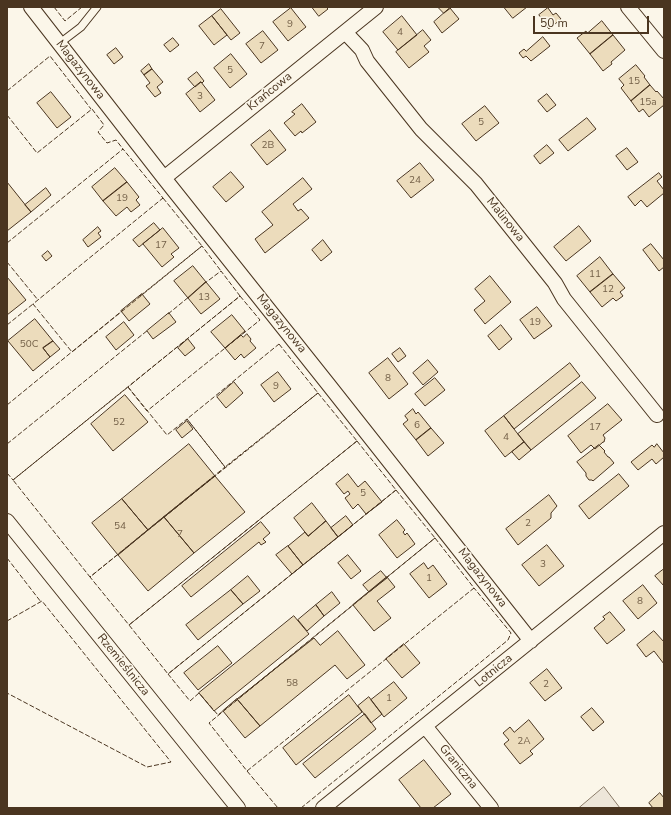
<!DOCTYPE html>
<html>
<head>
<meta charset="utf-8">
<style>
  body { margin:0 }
  #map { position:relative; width:671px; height:815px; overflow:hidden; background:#fbf6e9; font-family:"Nunito Sans",sans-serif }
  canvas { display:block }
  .frame { position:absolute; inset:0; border:8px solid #4a3520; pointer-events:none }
  .scale { position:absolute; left:533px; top:16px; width:116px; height:18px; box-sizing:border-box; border:2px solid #4a3520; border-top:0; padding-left:5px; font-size:12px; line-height:14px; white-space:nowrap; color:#4a3520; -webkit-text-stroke:3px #fbf6e9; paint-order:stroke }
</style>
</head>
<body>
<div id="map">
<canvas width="671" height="815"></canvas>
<div class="frame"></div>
<div class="scale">50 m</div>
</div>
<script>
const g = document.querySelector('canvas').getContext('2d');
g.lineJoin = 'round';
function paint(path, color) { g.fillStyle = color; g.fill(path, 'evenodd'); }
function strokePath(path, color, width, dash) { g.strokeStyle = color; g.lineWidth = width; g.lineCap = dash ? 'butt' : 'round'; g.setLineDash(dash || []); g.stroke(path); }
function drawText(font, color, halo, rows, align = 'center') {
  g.font = font + ' "Nunito Sans",sans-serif'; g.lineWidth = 3; g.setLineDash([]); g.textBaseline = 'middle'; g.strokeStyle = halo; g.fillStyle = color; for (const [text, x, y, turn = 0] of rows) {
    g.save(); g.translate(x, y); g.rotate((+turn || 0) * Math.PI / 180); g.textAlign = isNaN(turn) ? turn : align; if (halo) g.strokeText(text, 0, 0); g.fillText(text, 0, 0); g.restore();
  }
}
const green = new Path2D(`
  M 604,787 L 620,808 L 579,808 Z`);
paint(green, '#ede6d9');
strokePath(green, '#887966', 1);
const building = new Path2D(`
  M 312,7 L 328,7 L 327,8 L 328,9 L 319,16 Z
  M 438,7 L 452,7 L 444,13 Z
  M 504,7 L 527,7 L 513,18 Z
  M 291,8 L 306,27 L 288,41 L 273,22 Z
  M 450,8 L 459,19 L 442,33 L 434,22 Z
  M 548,8 L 553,15 L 556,13 L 561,19 L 549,29 L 539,15 Z
  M 221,9 L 240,33 L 231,40 L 212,16 Z
  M 212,16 L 227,35 L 214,45 L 199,26 Z
  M 402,16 L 417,35 L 398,50 L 383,32 Z
  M 602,21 L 613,35 L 590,54 L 577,38 L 586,31 L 587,33 Z
  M 423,30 L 431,40 L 424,46 L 429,52 L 409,68 L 396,52 Z
  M 263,31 L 278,50 L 261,63 L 246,44 Z
  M 613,35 L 625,50 L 611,62 L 612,64 L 603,71 L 590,54 Z
  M 543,37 L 550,46 L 531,61 L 526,56 L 523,58 L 519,53 L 524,49 L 526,51 Z
  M 173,38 L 179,45 L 170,52 L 164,45 Z
  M 116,48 L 123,57 L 114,64 L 107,55 Z
  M 231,54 L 247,74 L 230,88 L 214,68 Z
  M 149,64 L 152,69 L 144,75 L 141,71 Z
  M 636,65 L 645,76 L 644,77 L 650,85 L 631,101 L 621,88 L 624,85 L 619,79 Z
  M 152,69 L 163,82 L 157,87 L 161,93 L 155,97 L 146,86 L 150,83 L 144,75 Z
  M 197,72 L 204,81 L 202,83 L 201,82 L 195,87 L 188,79 Z
  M 201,82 L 215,100 L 200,112 L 186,94 Z
  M 650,85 L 656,92 L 657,91 L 664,99 L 664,105 L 649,117 L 643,109 L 639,112 L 631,101 Z
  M 51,92 L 71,117 L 57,128 L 37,103 Z
  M 547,94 L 556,105 L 547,112 L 538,101 Z
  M 302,104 L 316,122 L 302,133 L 301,131 L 295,136 L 284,123 L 295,114 L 292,112 Z
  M 485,106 L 499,123 L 476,141 L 462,124 Z
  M 587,118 L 596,129 L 568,151 L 559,140 Z
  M 270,130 L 286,150 L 267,165 L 251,145 Z
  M 547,145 L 554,153 L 540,164 L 534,156 Z
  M 627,148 L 638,162 L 627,170 L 616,156 Z
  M 420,163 L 434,180 L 411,198 L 397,181 Z
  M 115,168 L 127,182 L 103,201 L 92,187 Z
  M 231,172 L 244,187 L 226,202 L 213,187 Z
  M 659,173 L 662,177 L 657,181 L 664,190 L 664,193 L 647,207 L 641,200 L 635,206 L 628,197 Z
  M 303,178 L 312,189 L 293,204 L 298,211 L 301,209 L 309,218 L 265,253 L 255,239 L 273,225 L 262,212 Z
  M 7,182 L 31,212 L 7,231 Z
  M 127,182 L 139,197 L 136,200 L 140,205 L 131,212 L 127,207 L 116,216 L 103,201 Z
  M 46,188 L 51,195 L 31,212 L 25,205 Z
  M 154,223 L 160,230 L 139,247 L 133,240 Z
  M 579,226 L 591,241 L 566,261 L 554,247 Z
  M 98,227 L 101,231 L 98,233 L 101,237 L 88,247 L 83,240 Z
  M 163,228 L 179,248 L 171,254 L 174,257 L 162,267 L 143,244 Z
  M 323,240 L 332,252 L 321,261 L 312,250 Z
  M 651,244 L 664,260 L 664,267 L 659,271 L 643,250 Z
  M 48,251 L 52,256 L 46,261 L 42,256 Z
  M 600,257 L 613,274 L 590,292 L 577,276 Z
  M 193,266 L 206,282 L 188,298 L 174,281 Z
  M 613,274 L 625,288 L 620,292 L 623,296 L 616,301 L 613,298 L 602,307 L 590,292 Z
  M 490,276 L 511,302 L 485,324 L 474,310 L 485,301 L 475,289 Z
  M 7,277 L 26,300 L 7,315 Z
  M 206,282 L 220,299 L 201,314 L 188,298 Z
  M 142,294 L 150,304 L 129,321 L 121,311 Z
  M 537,307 L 552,326 L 534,339 L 520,320 Z
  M 169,313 L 176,322 L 153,339 L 147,331 Z
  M 232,315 L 245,331 L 225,348 L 211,332 Z
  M 35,319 L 53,341 L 43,348 L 50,357 L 33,371 L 8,341 Z
  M 124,322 L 134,335 L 116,350 L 106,337 Z
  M 501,325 L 512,339 L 499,350 L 488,336 Z
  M 247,334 L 251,339 L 250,341 L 256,348 L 244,358 L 241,354 L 235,360 L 225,348 L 241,335 L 243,337 Z
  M 188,339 L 195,348 L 185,356 L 178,348 Z
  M 53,341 L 60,349 L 50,357 L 43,348 Z
  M 400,348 L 406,356 L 398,362 L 392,354 Z
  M 388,358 L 408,384 L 389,399 L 369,373 Z
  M 428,360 L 438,372 L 423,385 L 413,373 Z
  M 570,363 L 580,376 L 514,429 L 504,416 Z
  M 278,372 L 291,389 L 274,402 L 261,385 Z
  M 435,378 L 445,390 L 425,406 L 415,394 Z
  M 234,382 L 243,393 L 226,408 L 217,397 Z
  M 582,382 L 596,398 L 531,450 L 518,434 Z
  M 125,395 L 148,422 L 113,451 L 91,424 Z
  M 608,404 L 622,420 L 603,435 L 605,438 L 604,442 L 603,442 L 595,449 L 591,445 L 581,453 L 568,436 Z
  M 413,409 L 416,414 L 418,412 L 431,428 L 416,440 L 403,424 L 408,420 L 405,416 Z
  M 504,416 L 524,442 L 505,457 L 485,431 Z
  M 187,421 L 193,429 L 182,438 L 176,430 Z
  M 431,428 L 444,443 L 428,456 L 416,440 Z
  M 524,442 L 531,450 L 519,460 L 512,452 Z
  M 189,444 L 215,476 L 148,530 L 122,499 Z
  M 657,444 L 664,453 L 664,457 L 656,464 L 652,459 L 638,470 L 631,462 L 652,445 L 654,447 Z
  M 599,445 L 605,451 L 604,452 L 608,457 L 609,457 L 614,463 L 593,481 L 592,480 L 589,480 L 586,476 L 586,473 L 577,462 Z
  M 348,474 L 358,487 L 365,481 L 382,502 L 366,514 L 358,504 L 353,509 L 345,498 L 350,494 L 348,491 L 344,494 L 336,484 Z
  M 619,474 L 629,486 L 589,519 L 579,506 Z
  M 215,476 L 245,512 L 194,553 L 164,517 Z
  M 549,495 L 557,506 L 551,513 L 551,518 L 518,545 L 506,529 Z
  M 122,499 L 148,530 L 118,555 L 92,523 Z
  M 312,503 L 326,521 L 308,536 L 294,518 Z
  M 346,516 L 353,525 L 338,537 L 331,528 Z
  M 164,517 L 194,553 L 148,591 L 118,555 Z
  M 397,520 L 405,530 L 403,532 L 405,535 L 407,533 L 415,544 L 397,558 L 379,535 Z
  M 326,521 L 338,537 L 303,565 L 288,546 L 305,532 L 308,536 Z
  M 261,522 L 270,533 L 263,539 L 266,542 L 261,545 L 259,542 L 191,597 L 182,586 Z
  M 547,545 L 564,566 L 539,586 L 522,565 Z
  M 288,546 L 303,565 L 292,574 L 276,555 Z
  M 348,555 L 361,571 L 351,579 L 338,563 Z
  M 424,563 L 428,569 L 433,565 L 447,584 L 429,598 L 410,574 Z
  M 664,569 L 664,586 L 655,576 Z
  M 381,571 L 387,578 L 369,592 L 363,585 Z
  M 248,576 L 260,591 L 243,604 L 231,590 Z
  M 387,577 L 395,587 L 377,601 L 391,618 L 374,631 L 353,605 Z
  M 643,585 L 657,603 L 638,619 L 623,601 Z
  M 231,590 L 243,604 L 198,640 L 186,625 Z
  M 332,592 L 340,603 L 324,616 L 316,605 Z
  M 316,605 L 324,616 L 307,631 L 298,620 Z
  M 610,612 L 625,630 L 607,644 L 594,628 L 605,619 L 603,617 Z
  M 294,616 L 309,634 L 214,711 L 199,693 Z
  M 338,631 L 365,665 L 347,679 L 335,665 L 260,726 L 237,699 L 314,638 L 320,645 Z
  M 654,631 L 664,642 L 664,664 L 654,651 L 646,657 L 637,645 Z
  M 404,644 L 420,663 L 402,678 L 386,659 Z
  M 218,646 L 232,663 L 198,690 L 184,673 Z
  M 547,669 L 562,688 L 545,701 L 530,683 Z
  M 394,682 L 407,698 L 384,717 L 371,700 Z
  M 349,695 L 362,712 L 296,765 L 283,748 Z
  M 369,697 L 382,714 L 371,723 L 358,706 Z
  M 237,699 L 260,726 L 245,738 L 223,711 Z
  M 592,708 L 604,722 L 593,731 L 581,717 Z
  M 365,714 L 376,729 L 315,778 L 303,764 Z
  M 529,720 L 544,739 L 530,751 L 533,754 L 520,764 L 504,744 L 509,740 L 503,733 L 510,727 L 514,732 Z
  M 424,760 L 451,794 L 433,808 L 421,808 L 399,780 Z
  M 660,793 L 664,798 L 664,808 L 653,808 L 649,803 Z`);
paint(building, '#ecdcbc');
strokePath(building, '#4a3520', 1);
const service = new Path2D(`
  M 60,43 L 81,27 L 97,7`);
const minor = new Path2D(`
  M 31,7 L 164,178 L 328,384 L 531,641
  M 628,7 L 664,51
  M 345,32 L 362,50 L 367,61 L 421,129 L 476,184 L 555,283 L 564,299 L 657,415
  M 164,178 L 376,7
  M 7,521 L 238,808
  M 425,726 L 491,808
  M 323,808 L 664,533`);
strokePath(service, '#4a3520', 9);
strokePath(minor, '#4a3520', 16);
strokePath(service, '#fbf6e9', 7);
strokePath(minor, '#fbf6e9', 14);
strokePath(new Path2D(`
  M 54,7 L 65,21 L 82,7
  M 7,91 L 50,56 L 91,109
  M 7,115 L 37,153 L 92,109 L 104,125 L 98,132 L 107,143 L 116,140 L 123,149 L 122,150
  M 163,198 L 202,246 L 72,352 L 33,304 Z
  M 7,243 L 123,149 L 163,198 L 162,199
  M 7,262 L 38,300
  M 140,296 L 202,246 L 221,271
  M 240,296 L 260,320 L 147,411 L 128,387 Z
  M 168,314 L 190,296
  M 7,325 L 33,304 L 34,305
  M 279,344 L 318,393 L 225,467 L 187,419 Z
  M 128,387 L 167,435 L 187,419 L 225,467 L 90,577 L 13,480 Z
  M 318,393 L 357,441 L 129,625 L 90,577 Z
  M 7,405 L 123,310
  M 357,441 L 396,490 L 168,674 L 129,625 Z
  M 7,444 L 148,330
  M 7,473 L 13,480 L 240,296 L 221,271 L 205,283
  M 396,490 L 435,538 L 218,715 L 199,693 L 190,701 L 168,674 Z
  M 435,538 L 474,588 L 247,771 L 209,723 Z
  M 7,558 L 41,602
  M 7,621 L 42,601 L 171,762 L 147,767 L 7,693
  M 247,771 L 278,808
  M 301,808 L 508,640 L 511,633 L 474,588 L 473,589`), '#4a3520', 1, [5, 2]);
drawText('10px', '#725f47', null, [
  ["9",290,25],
  ["4",400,33],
  ["7",262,47],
  ["5",230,71],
  ["15",634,82],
  ["3",200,97],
  ["15a",648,103],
  ["5",481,123],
  ["2B",268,146],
  ["24",415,181],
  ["19",122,199],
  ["17",161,246],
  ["11",595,275],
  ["12",608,290],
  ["13",204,298],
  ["19",535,323],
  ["50C",29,345],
  ["8",388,379],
  ["9",276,387],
  ["52",119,423],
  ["6",417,426],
  ["17",595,428],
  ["4",506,438],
  ["5",363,494],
  ["2",528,524],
  ["54",120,527],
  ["7",180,535],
  ["3",543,565],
  ["1",429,579],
  ["8",640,602],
  ["58",292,684],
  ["2",546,685],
  ["1",389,699],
  ["2A",524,742]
]);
drawText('12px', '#4a3520', '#fbf6e9', [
  ["Magazynowa",80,70,52],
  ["Krańcowa",270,92,-39],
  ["Malinowa",505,220,51],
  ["Magazynowa",281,324,51],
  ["Magazynowa",482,578,52],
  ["Rzemieślnicza",123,665,51],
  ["Lotnicza",494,671,-39],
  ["Graniczna",458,767,51]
]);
</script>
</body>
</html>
